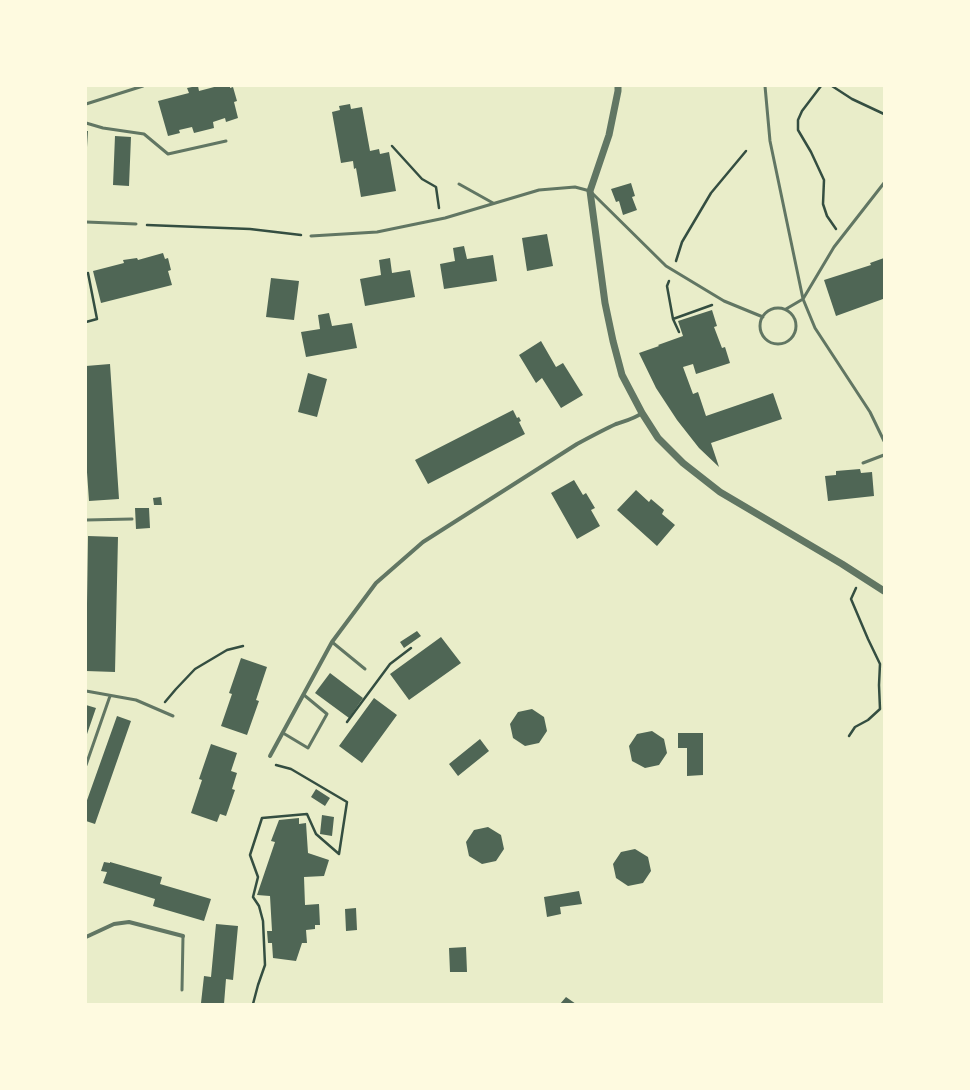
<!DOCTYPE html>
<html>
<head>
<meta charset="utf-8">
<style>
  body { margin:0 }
  #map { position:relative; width:970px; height:1090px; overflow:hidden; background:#e9edc9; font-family:"DejaVu Sans",sans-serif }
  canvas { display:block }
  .frame { position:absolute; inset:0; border:87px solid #fefae0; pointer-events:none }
</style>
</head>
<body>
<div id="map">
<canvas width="970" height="1090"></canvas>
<div class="frame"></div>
</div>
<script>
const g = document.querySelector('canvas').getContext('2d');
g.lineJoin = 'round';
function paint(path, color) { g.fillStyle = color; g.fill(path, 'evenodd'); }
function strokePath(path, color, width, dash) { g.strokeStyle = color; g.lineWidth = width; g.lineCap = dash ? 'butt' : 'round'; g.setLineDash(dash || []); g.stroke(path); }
paint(new Path2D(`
  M 197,86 L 198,86 L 199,91 L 218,86 L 230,86 L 230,88 L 233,87 L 237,101 L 234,102 L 238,118 L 226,122 L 225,118 L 213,122 L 214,128 L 194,133 L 192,127 L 179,130 L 180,133 L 168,136 L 158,101 L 189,93 L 187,88 Z
  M 350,104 L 351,109 L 362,107 L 370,151 L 379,149 L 380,154 L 389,152 L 396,191 L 361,197 L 356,168 L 354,169 L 353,161 L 341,163 L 332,112 L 340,110 L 339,106 Z
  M 86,131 L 88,131 L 87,147 L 86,147 Z
  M 115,136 L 131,137 L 129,186 L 113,185 Z
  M 631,183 L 635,196 L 632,197 L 637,210 L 623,215 L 619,201 L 616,202 L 611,189 Z
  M 547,234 L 553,266 L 527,271 L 522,238 Z
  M 464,246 L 467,259 L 493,255 L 497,281 L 444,289 L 440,264 L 455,261 L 453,248 Z
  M 163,253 L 165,259 L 168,258 L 171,270 L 168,271 L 172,285 L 101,303 L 93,271 L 124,263 L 123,260 L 137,258 L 138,260 Z
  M 390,258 L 392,273 L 410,270 L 415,297 L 365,306 L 360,279 L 381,275 L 379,260 Z
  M 884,258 L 884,302 L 883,299 L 836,316 L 824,280 L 871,265 L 870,263 Z
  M 271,278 L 299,281 L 294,320 L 266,317 Z
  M 712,310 L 717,326 L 714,327 L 722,348 L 725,347 L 730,363 L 696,374 L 693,364 L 683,367 L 693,394 L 698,392 L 706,416 L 773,393 L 782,419 L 711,443 L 719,467 L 699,448 L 677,420 L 656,388 L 639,353 L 659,346 L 658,345 L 683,336 L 678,321 Z
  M 329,313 L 332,326 L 352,323 L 357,348 L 306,357 L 301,332 L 320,329 L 318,315 Z
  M 541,341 L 556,367 L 563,363 L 583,395 L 561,408 L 542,378 L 536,383 L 519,355 Z
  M 110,364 L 119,499 L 89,501 L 86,458 L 86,366 Z
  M 308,373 L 327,379 L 317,417 L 298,412 Z
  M 513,410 L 517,418 L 519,417 L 521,421 L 519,422 L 525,434 L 428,484 L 415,460 Z
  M 860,469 L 861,473 L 872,472 L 874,496 L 828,501 L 825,476 L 836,475 L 836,471 Z
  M 574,480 L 583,495 L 586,493 L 595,508 L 591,510 L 600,526 L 577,539 L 551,493 Z
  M 636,490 L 649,502 L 651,499 L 664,510 L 662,514 L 675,525 L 657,546 L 617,510 Z
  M 161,497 L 162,505 L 154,505 L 153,498 Z
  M 135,508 L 149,508 L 150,528 L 136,529 Z
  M 88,536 L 118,537 L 115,672 L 86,671 Z
  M 417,631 L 421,636 L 404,648 L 400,642 Z
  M 441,637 L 461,663 L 409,700 L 390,674 Z
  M 241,658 L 267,667 L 256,700 L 259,701 L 247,735 L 221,726 L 232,694 L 229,693 Z
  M 330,673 L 363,698 L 349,718 L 315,693 Z
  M 374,698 L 397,715 L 362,763 L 339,746 Z
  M 86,705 L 96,708 L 86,737 Z
  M 532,709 L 544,717 L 547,731 L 539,743 L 525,746 L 513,738 L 510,724 L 518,712 Z
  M 117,716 L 131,721 L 95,824 L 86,821 L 86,803 Z
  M 652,731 L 664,739 L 667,753 L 659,765 L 645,768 L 632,761 L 629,746 L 637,734 Z
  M 678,733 L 703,733 L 703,775 L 687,776 L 687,748 L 678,748 Z
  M 480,739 L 489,751 L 458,776 L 449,764 Z
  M 211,744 L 237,753 L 231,771 L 237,773 L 232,789 L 235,790 L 226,816 L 220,814 L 217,822 L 191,813 L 202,780 L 199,779 Z
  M 316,789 L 330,798 L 325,806 L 311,797 Z
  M 322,815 L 334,817 L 332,836 L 320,834 Z
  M 299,818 L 299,824 L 306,823 L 308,853 L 329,860 L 324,876 L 304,877 L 305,905 L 319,904 L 320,925 L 315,925 L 315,929 L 306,930 L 307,943 L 302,943 L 296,961 L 273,958 L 272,943 L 268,943 L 267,931 L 272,931 L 270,896 L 257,895 L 275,842 L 271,841 L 279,820 Z
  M 488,827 L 501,835 L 504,849 L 496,861 L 482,864 L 469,856 L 466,842 L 474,830 Z
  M 635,849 L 648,857 L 651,871 L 643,883 L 628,886 L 616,878 L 613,864 L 621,852 Z
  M 104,862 L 110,863 L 110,862 L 162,877 L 160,884 L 211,899 L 204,921 L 153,906 L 155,899 L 103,883 L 107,872 L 101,871 Z
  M 579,891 L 582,904 L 560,907 L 561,914 L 547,917 L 544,897 Z
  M 356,908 L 357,930 L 346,931 L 345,909 Z
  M 216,924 L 238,926 L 233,980 L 226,979 L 224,1004 L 201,1003 L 204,976 L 211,977 Z
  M 466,947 L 467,972 L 450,972 L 449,948 Z
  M 566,997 L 576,1004 L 560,1004 Z`), '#4f6655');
strokePath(new Path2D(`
  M 821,86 L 802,111 L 798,120 L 798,130 L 811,152 L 824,180 L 823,204 L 827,216 L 836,229
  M 832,86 L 852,99 L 884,114
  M 392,146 L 422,179 L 436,187 L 439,208
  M 147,225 L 250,229 L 301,235
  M 676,261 L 682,242 L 711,193 L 746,151
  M 669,281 L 667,286 L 673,319
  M 86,322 L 97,319 L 88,273
  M 679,332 L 673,319 L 712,305
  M 165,702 L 176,689 L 195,669 L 227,650 L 243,646
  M 347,722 L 390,664 L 411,648
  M 849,736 L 855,727 L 868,720 L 880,709 L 879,685 L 880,664 L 868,639 L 851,599 L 856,588
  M 253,1004 L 258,985 L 265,965 L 263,921 L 259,906 L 253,897 L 258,877 L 250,855 L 262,818 L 307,814 L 316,834 L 339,854 L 347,802 L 291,769 L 276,765`), '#344e41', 2.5);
strokePath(new Path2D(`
  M 765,86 L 770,141 L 803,299 L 815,328 L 870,412 L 884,441
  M 86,104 L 143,86
  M 86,123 L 103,128 L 144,134 L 168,154 L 226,141
  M 459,184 L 493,203
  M 86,222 L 136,224
  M 311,236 L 377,232 L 445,218 L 539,190 L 575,187 L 590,191 L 666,266 L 724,301 L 763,317
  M760 326a18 18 0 1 1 36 0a18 18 0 1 1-36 0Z
  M 786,309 L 803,299 L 834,247 L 884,183
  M 863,463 L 884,455
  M 86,520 L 132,519
  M 332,642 L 365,669
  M 86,691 L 136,700 L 173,716
  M 283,733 L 308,748 L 327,714 L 304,695
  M 86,765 L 110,696
  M 182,990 L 183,936`), '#617663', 3);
strokePath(new Path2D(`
  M 270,756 L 332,642 L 376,583 L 423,542 L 577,444 C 590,437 603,430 616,424 C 625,421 634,419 642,413
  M 86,937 L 114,924 L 129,922 L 183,936`), '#617663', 4);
strokePath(new Path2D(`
  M 618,86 L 618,91 L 609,135 L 590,191 L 605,303 L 613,341 L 622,375 L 642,413 L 658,438 L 683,463 L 720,492 L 842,564 L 884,591`), '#617663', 7);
</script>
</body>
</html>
